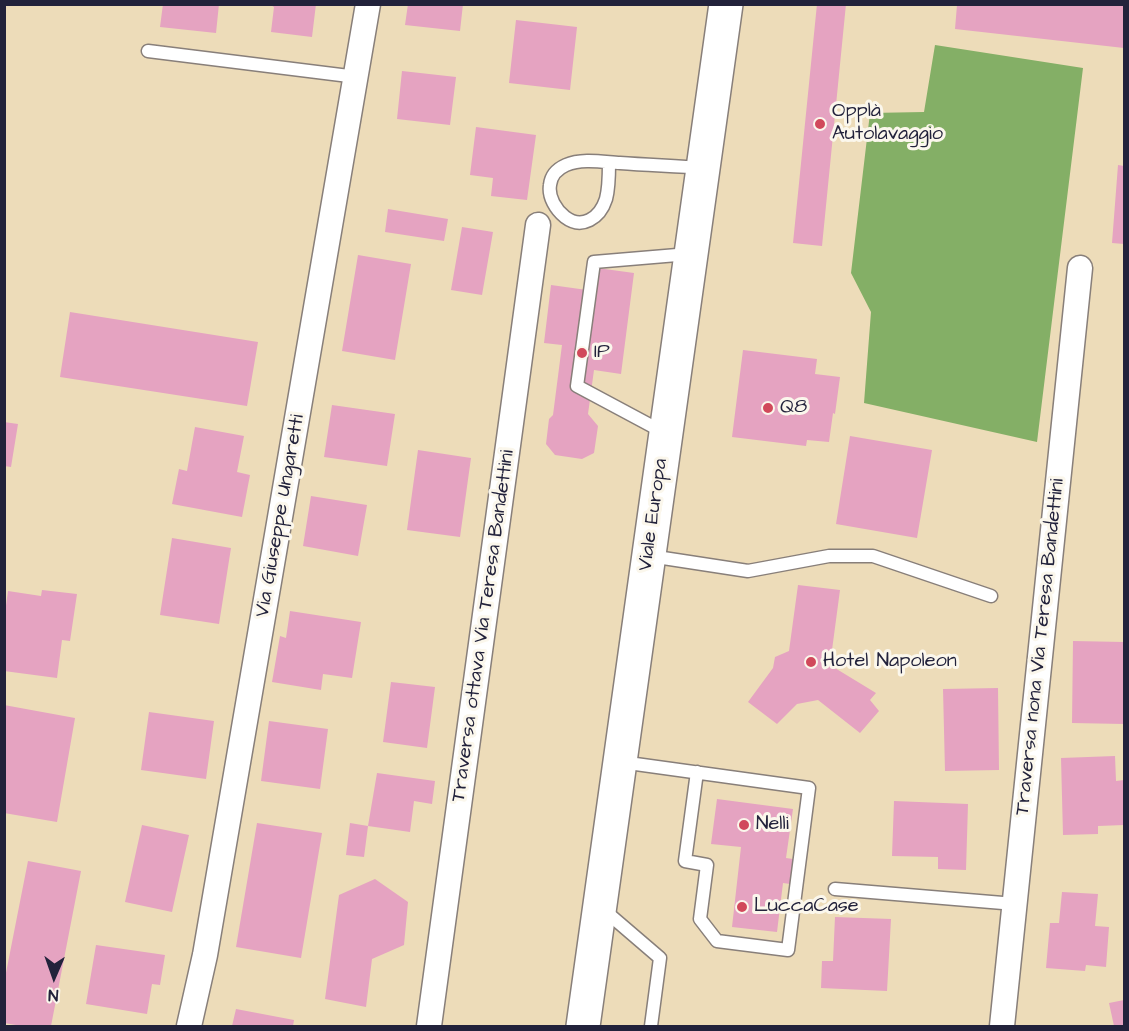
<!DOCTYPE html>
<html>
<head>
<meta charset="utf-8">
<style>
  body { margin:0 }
  #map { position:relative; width:1129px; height:1031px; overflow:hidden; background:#eddcb9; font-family:"Architects Daughter",sans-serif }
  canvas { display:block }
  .frame { position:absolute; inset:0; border:6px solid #22223b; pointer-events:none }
  .north { position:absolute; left:24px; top:947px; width:60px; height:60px; -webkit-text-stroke:4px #fbf7ec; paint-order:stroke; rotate:182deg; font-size:16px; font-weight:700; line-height:24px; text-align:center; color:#22223b }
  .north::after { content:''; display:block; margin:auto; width:21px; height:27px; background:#22223b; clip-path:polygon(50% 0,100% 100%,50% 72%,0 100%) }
</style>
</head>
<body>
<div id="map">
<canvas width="1129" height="1031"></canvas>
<div class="frame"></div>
<div class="north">N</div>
</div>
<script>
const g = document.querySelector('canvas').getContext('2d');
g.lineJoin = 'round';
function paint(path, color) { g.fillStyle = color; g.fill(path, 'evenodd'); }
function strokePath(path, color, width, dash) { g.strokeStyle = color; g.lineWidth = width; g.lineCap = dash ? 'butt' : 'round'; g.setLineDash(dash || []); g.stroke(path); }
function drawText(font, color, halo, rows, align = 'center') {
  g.font = font + ' "Architects Daughter",sans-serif'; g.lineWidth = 6; g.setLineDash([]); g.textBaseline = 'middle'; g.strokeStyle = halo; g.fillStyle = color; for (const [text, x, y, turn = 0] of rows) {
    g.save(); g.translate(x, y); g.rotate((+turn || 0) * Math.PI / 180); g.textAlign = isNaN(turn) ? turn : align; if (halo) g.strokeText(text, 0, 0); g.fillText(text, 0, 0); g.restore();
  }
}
paint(new Path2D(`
  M 935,45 L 1083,68 L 1037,442 L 864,403 L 871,312 L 851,273 L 870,113 L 924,112 Z`), '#84af66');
paint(new Path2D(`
  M 163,4 L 219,4 L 216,33 L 160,27 Z
  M 269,4 L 316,4 L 312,37 L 271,32 L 274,7 Z
  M 408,4 L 463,4 L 460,31 L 405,25 Z
  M 817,4 L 846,4 L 822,246 L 793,243 Z
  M 957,5 L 1124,5 L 1124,48 L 955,29 Z
  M 516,20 L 577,27 L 570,90 L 509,83 Z
  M 402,71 L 456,77 L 450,125 L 397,119 Z
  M 476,127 L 536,135 L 527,200 L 491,196 L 493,178 L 470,175 Z
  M 1118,165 L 1124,166 L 1124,244 L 1112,243 Z
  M 388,209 L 448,219 L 444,241 L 385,232 Z
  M 462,227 L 493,232 L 482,295 L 451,290 Z
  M 358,255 L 411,264 L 395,360 L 342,351 Z
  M 590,267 L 634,273 L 621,374 L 594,370 L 588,414 L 598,426 L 594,453 L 582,459 L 555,455 L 546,444 L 549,419 L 553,415 L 562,345 L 544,343 L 551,285 L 587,290 Z
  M 70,312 L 258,342 L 247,406 L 60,377 Z
  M 743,350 L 817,359 L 815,374 L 840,377 L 835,414 L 833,413 L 829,442 L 807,440 L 806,446 L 732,437 Z
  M 332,405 L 395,414 L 387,466 L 324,457 Z
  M 4,422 L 18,424 L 11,467 L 4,466 Z
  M 195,427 L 244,436 L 237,472 L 250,475 L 242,517 L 172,504 L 179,469 L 187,471 Z
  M 850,436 L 932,450 L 917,538 L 836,524 Z
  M 418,450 L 471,458 L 460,537 L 407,530 Z
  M 311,496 L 367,505 L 358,556 L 303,546 Z
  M 172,538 L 231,548 L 219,624 L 160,615 Z
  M 798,585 L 840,590 L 830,665 L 876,693 L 870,700 L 879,711 L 860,733 L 818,700 L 797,704 L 777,724 L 748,702 L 773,668 L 775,657 L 789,651 Z
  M 42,590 L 77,594 L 70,641 L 62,640 L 57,678 L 4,671 L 4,620 L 8,591 L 41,596 Z
  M 290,611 L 361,622 L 352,678 L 323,674 L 321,690 L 272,682 L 280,636 L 286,638 Z
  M 1073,641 L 1124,642 L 1124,724 L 1072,723 Z
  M 391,682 L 435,687 L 427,748 L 383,742 Z
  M 998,688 L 999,770 L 945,771 L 943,689 Z
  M 4,705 L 75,718 L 57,822 L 4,813 Z
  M 149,712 L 214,721 L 206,779 L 141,770 Z
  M 269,721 L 328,729 L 320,789 L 261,781 Z
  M 1115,756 L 1116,781 L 1124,780 L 1124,825 L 1098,826 L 1098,834 L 1063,835 L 1061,758 Z
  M 377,773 L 435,781 L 432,804 L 414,801 L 410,832 L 368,826 Z
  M 717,799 L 793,809 L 786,858 L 793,859 L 790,884 L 783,883 L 777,932 L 732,927 L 741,847 L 711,844 Z
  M 894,801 L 968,804 L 966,870 L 938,869 L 938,857 L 892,856 Z
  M 257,823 L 322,833 L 301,958 L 236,947 Z
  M 350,823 L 368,826 L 364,857 L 346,855 Z
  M 142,825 L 189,835 L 172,912 L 125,902 Z
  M 28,861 L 81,871 L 51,1026 L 22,1026 L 4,1023 L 4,983 Z
  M 375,879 L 408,902 L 404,945 L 372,959 L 366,1007 L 325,999 L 339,895 Z
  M 1062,892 L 1098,894 L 1095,926 L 1109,927 L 1106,967 L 1086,965 L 1085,971 L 1046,968 L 1050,923 L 1059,923 Z
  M 835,917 L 891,919 L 887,991 L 821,988 L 822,961 L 833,961 Z
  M 96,945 L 165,955 L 160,985 L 152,984 L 147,1014 L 86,1004 Z
  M 1124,1000 L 1124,1026 L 1114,1026 L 1109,1003 Z
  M 236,1009 L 294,1020 L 293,1026 L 232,1026 Z`), '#e5a3c1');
const lane = new Path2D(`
  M 148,51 L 357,77
  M 609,163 C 609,174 609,188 606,199 C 600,218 582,230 565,217 C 556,210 548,197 550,185 C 551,175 557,169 566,165 C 582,158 603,162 620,163 C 648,165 675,166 703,168
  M 663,432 L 577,386 L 594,262 L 689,254
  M 650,556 L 748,571 L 829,556 L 873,556 L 991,596
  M 621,762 L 809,788 L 788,950 L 717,941 L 700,919 L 707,865 L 685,861 L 697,772
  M 835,889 L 1015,904
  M 604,910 L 660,958 L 651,1026`);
const street = new Path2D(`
  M 189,1026 L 205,955 L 368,4
  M 429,1026 L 538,225
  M 1002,1026 L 1080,268`);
const primary = new Path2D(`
  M 583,1026 L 726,4`);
strokePath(lane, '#887f7a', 15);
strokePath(street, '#887f7a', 27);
strokePath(primary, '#887f7a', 36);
strokePath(lane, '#fff', 12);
strokePath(street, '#fff', 24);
strokePath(primary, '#fff', 33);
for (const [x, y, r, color] of [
  [820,124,6,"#d1495b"],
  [582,353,6,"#d1495b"],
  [768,408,6,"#d1495b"],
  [811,662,6,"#d1495b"],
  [744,825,6,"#d1495b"],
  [742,907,6,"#d1495b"]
]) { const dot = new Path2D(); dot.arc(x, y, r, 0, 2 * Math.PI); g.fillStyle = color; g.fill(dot); strokePath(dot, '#fbf7ec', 2); }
drawText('20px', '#22223b', '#fbf7ec', [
  ["Opplà",832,112],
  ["Autolavaggio",832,135],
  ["IP",594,353],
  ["Q8",780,408],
  ["Hotel Napoleon",823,662],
  ["Nelli",756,825],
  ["LuccaCase",754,907]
], 'left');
drawText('20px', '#22223b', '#fbf7ec', [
  ["Viale Europa",654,515,-82],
  ["Via Giuseppe Ungaretti",281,516,-80],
  ["Traversa ottava Via Teresa Bandettini",484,626,-82],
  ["Traversa nona Via Teresa Bandettini",1041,647,-84]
]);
</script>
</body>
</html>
